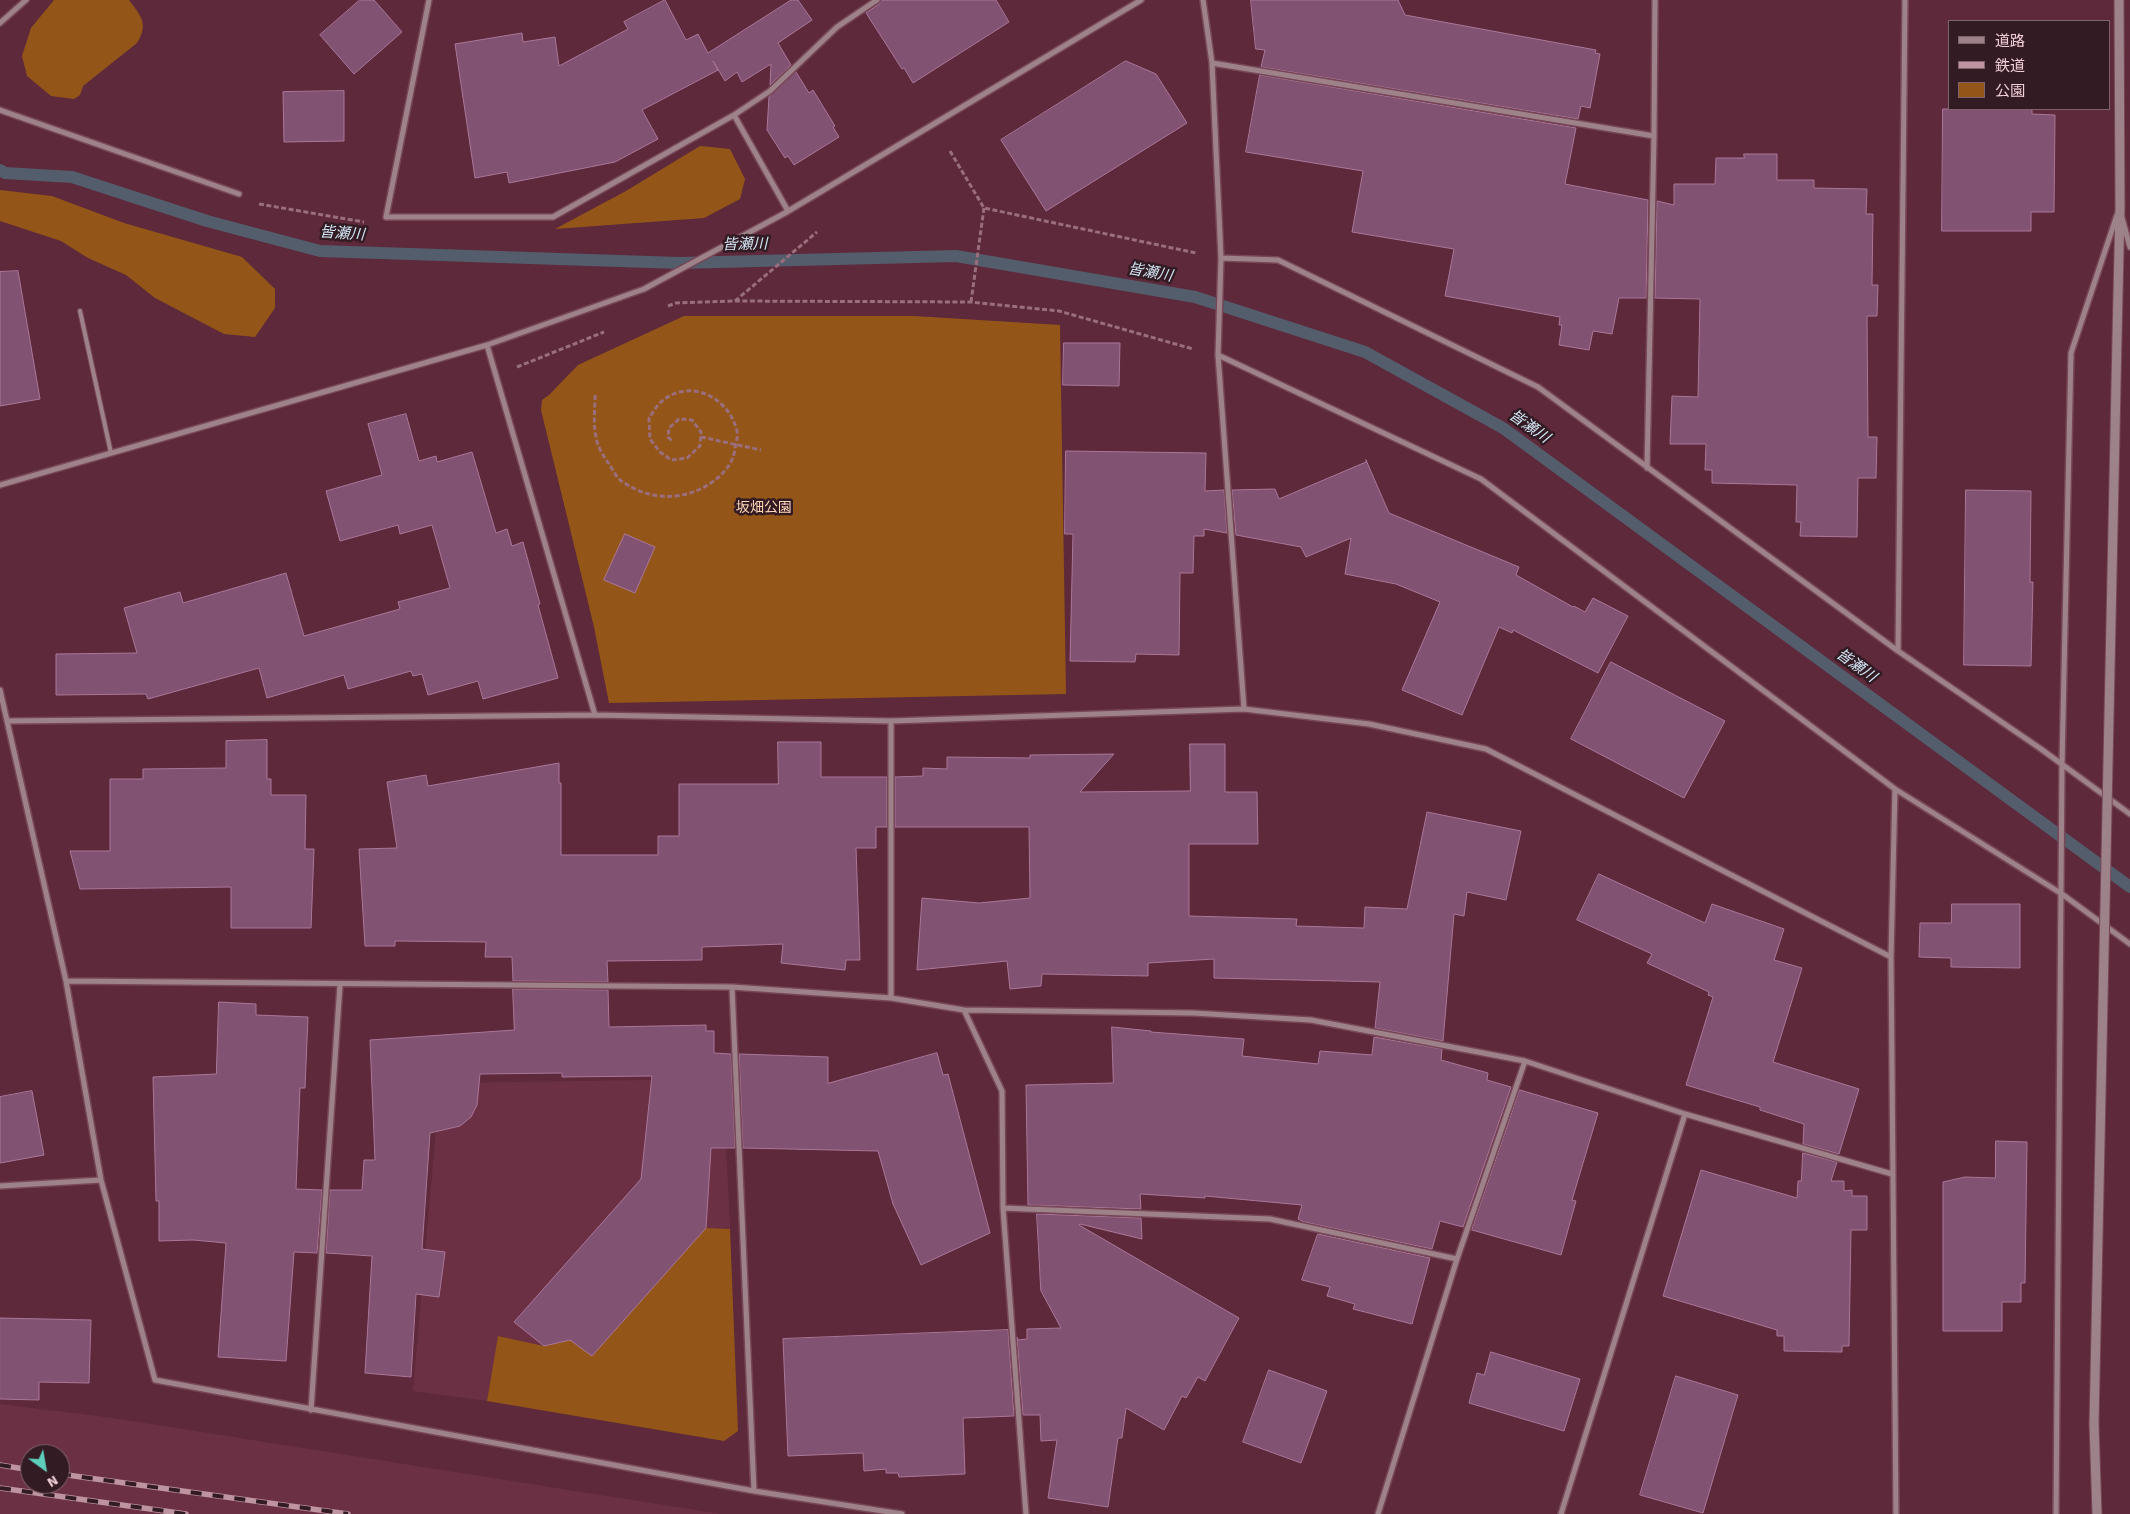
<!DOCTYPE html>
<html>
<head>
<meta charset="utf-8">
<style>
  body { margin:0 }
  #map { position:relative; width:2130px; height:1514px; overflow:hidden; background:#5d293b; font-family:Signika,"Noto Sans JP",sans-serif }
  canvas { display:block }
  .legend { position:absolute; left:1948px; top:20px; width:162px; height:90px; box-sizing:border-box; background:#331b23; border:1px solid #7f636b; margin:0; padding:6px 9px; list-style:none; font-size:15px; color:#f1cfd8 }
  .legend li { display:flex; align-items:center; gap:10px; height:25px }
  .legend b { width:25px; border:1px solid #7f636b }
  .north { position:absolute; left:20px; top:1444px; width:50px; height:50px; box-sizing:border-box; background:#331b23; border:1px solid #7f636b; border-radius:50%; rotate:148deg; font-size:14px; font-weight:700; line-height:20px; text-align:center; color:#f1cfd8 }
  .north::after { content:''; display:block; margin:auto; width:18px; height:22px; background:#5cceba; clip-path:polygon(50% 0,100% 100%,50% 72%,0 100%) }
</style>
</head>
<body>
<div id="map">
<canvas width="2130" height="1514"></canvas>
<ul class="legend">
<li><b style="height:6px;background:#9e828a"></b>道路</li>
<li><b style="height:6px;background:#bd94a0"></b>鉄道</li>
<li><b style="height:14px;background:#945618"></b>公園</li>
</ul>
<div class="north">N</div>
</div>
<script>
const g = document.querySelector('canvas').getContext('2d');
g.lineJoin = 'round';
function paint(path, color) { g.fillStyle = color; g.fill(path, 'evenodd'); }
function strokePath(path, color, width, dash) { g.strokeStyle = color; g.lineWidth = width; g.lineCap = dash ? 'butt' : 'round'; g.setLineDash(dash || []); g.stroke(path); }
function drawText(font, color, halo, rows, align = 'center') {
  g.font = font + ' Signika,"Noto Sans JP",sans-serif'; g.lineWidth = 5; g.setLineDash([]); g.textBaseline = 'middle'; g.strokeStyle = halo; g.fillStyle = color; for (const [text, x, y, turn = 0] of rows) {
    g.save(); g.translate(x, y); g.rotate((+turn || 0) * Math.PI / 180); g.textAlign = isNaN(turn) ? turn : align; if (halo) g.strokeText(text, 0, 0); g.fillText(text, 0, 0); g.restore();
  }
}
paint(new Path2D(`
  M 723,1079 L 730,1229 L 706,1228 L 570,1340 L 544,1346 L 498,1336 L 487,1401 L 413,1391 L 440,1083 Z
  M 0,1404 L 113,1418 L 721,1514 L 0,1514 ZM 30,1454 L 60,1454 L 60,1484 L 30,1484 Z`), '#6c3045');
paint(new Path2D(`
  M 54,0 L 129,0 C 141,16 149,24 137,43 L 83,86 L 80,95 L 74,99 L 51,96 L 27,76 L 22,56 L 31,28 Z
  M 700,146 L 730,149 L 745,179 L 740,199 L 704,218 L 555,229 L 626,191 Z
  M 0,190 L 52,196 L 124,223 L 242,257 L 275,289 L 275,308 L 255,337 L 224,334 L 155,298 L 126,275 L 88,258 L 61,241 L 0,221 Z
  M 684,316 L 914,316 L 1060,325 L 1066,694 L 609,703 L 594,627 L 541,410 L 542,400 L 549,395 L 578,365 Z
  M 706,1228 L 730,1229 L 738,1431 L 724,1441 L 487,1401 L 498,1336 L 544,1346 L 570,1340 Z`), '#945618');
strokePath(new Path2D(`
  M 0,170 L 5,173 L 72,177 L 207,221 L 320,251 L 679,263 L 956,256 L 1195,297 L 1365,352 L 1503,428 L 2130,887`), '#545d6c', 12);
const building = new Path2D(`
  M 360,0 L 374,0 L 402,32 L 354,74 L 320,35 Z
  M 665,0 L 686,40 L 698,34 L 708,53 L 791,0 L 798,0 L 812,20 L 778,43 L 791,65 L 770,85 L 771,64 L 742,82 L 737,72 L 725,81 L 713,61 L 718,70 L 642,110 L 658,139 L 615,162 L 509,183 L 507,172 L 475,178 L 455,44 L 522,33 L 523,42 L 555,37 L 559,66 L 628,29 L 624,22 Z
  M 881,0 L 996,0 L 1009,22 L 913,83 L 904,68 L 902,69 L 866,13 L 879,4 Z
  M 1251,0 L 1398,0 L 1405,15 L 1596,50 L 1595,53 L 1600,54 L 1590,108 L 1581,106 L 1578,119 L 1261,67 L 1265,50 L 1256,49 Z
  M 1126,61 L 1156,74 L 1187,123 L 1046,211 L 1001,140 Z
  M 796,72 L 809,93 L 813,90 L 835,126 L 833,127 L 839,137 L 794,165 L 788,156 L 785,158 L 767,130 L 769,97 Z
  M 1260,75 L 1576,128 L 1565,184 L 1648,200 L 1646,298 L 1619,298 L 1612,334 L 1593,331 L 1589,350 L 1559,345 L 1562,325 L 1559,325 L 1560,317 L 1445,296 L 1454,249 L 1352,232 L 1363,171 L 1246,152 Z
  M 344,91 L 344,141 L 284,142 L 283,92 Z
  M 1943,109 L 2032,109 L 2032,114 L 2055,115 L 2054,212 L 2031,212 L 2031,231 L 1942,231 Z
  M 1744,154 L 1777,154 L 1777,180 L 1814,180 L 1814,188 L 1867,189 L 1866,214 L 1873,214 L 1872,285 L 1878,285 L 1877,316 L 1867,316 L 1868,437 L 1877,437 L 1876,478 L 1858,478 L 1857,537 L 1800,536 L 1801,522 L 1796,522 L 1797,485 L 1712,483 L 1712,470 L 1705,470 L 1706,444 L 1670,444 L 1672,396 L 1698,397 L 1700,299 L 1655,298 L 1657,201 L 1674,205 L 1674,184 L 1715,184 L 1716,158 L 1744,158 Z
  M 18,271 L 40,399 L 0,406 L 0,272 Z
  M 1064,343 L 1120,343 L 1119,386 L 1063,385 Z
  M 406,414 L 419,461 L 436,456 L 437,462 L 472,452 L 496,533 L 507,529 L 512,546 L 523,542 L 540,604 L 538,605 L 558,678 L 483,699 L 478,681 L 428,695 L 422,674 L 413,676 L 411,671 L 348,689 L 344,675 L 267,698 L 259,668 L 148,699 L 146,694 L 56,695 L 56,654 L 137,653 L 124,608 L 180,592 L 183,603 L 286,573 L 304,636 L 400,609 L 398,602 L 450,588 L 432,525 L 400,534 L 398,525 L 340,541 L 326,491 L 382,475 L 368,424 Z
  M 1066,451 L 1206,453 L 1205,491 L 1224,490 L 1227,533 L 1204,529 L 1204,536 L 1194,536 L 1193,573 L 1180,573 L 1179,655 L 1136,654 L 1135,662 L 1070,661 L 1073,534 L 1065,534 Z
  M 1366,460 L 1389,513 L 1519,567 L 1516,575 L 1573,607 L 1574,606 L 1585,612 L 1593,598 L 1628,616 L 1598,673 L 1513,630 L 1512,633 L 1499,627 L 1462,715 L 1402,690 L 1440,602 L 1396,584 L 1345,574 L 1351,538 L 1306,557 L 1301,547 L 1236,535 L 1232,490 L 1275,489 L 1279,499 L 1366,462 Z
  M 1966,490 L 2031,491 L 2030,582 L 2033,582 L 2031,666 L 1964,665 Z
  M 625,534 L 655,547 L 635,593 L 604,580 Z
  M 1611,662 L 1725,721 L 1684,798 L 1571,739 Z
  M 267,740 L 267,779 L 271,779 L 271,795 L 306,795 L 305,849 L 314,849 L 311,928 L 231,928 L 231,887 L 80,889 L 70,851 L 110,851 L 110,779 L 143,779 L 143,769 L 226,768 L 226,741 Z
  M 778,742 L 821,742 L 821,777 L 887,777 L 887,827 L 876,827 L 876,848 L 856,848 L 860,960 L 846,960 L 845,970 L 781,963 L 783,944 L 702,947 L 702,960 L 607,961 L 608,982 L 513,981 L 512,957 L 485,957 L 486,942 L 395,941 L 395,946 L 365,946 L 359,849 L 397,848 L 387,782 L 426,775 L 428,786 L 559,763 L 559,783 L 561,783 L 561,855 L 658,855 L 658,836 L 679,836 L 679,784 L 778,784 Z
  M 1190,744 L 1225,744 L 1225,792 L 1257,792 L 1258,844 L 1189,844 L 1189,916 L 1297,919 L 1296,926 L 1364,928 L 1365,907 L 1407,909 L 1427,812 L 1521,831 L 1506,900 L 1467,892 L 1464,916 L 1454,914 L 1443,1041 L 1375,1028 L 1380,982 L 1214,978 L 1214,959 L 1148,963 L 1148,976 L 1042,974 L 1041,986 L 1010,989 L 1007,961 L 917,970 L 922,898 L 979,903 L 1030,898 L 1029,827 L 895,827 L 895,777 L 923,776 L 923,768 L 947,769 L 947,757 L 1030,758 L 1030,755 L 1114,754 L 1080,792 L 1190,791 Z
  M 1599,874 L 1705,923 L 1712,904 L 1784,929 L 1774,960 L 1802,968 L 1773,1062 L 1859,1089 L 1839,1154 L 1803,1144 L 1804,1124 L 1760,1110 L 1760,1107 L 1686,1085 L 1713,997 L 1708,995 L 1709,992 L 1647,963 L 1652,954 L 1577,920 Z
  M 1952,904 L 2020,904 L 2020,968 L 1951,967 L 1951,958 L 1919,957 L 1920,923 L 1951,923 Z
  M 513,989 L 608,990 L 609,1027 L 706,1025 L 706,1031 L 714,1031 L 714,1053 L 731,1054 L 735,1148 L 711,1148 L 706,1228 L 592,1356 L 570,1340 L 544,1346 L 514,1322 L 641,1179 L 652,1076 L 562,1077 L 562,1073 L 480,1074 L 477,1105 L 471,1117 L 460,1126 L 430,1133 L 422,1249 L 445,1252 L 439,1297 L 416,1294 L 411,1377 L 365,1373 L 372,1256 L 326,1253 L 330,1190 L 362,1190 L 364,1160 L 375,1160 L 370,1040 L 514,1030 Z
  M 219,1002 L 256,1004 L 256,1015 L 308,1017 L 305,1088 L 300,1088 L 296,1189 L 322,1190 L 317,1253 L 294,1252 L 286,1361 L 218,1357 L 226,1243 L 193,1240 L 159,1241 L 159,1201 L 156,1201 L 153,1077 L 216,1074 Z
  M 1112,1027 L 1151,1031 L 1151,1032 L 1244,1039 L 1242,1056 L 1318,1064 L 1320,1051 L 1372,1055 L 1374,1037 L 1442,1049 L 1441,1060 L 1488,1073 L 1487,1080 L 1511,1087 L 1463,1227 L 1440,1221 L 1432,1249 L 1304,1222 L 1298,1219 L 1302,1205 L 1205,1196 L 1205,1198 L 1140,1194 L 1141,1209 L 1028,1205 L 1026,1085 L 1113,1083 Z
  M 937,1053 L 943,1075 L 948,1074 L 990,1233 L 921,1265 L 893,1204 L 878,1151 L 743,1148 L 739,1054 L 828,1057 L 828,1083 Z
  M 1520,1090 L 1598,1113 L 1572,1200 L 1576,1201 L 1561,1255 L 1472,1230 Z
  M 32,1091 L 44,1155 L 0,1163 L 0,1097 Z
  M 1996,1141 L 2027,1142 L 2025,1283 L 2021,1283 L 2021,1302 L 2002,1302 L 2002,1331 L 1943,1331 L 1943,1182 L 1965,1177 L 1995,1178 Z
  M 1803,1153 L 1837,1162 L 1831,1181 L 1844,1181 L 1844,1191 L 1852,1190 L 1852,1196 L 1867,1196 L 1867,1230 L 1851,1230 L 1849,1346 L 1842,1346 L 1842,1352 L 1784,1351 L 1784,1336 L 1777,1336 L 1777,1330 L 1663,1296 L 1701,1170 L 1797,1198 L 1798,1181 L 1801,1181 Z
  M 1037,1214 L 1141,1218 L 1142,1239 L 1080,1224 L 1079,1225 L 1239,1318 L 1205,1381 L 1198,1377 L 1186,1398 L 1182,1396 L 1164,1430 L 1126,1408 L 1122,1438 L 1118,1438 L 1108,1507 L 1048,1498 L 1057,1440 L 1041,1441 L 1040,1415 L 1023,1415 L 1017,1337 L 1018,1340 L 1027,1339 L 1027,1329 L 1061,1328 L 1041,1291 Z
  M 1318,1234 L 1430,1258 L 1412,1324 L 1353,1309 L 1355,1304 L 1327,1296 L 1330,1287 L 1302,1280 Z
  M 0,1318 L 91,1320 L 89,1383 L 39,1382 L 39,1400 L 0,1399 Z
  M 1008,1330 L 1014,1416 L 963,1418 L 965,1474 L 899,1477 L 898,1473 L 886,1473 L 886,1469 L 864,1471 L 863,1453 L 788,1456 L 783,1339 Z
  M 1491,1352 L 1580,1379 L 1564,1431 L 1469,1403 L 1477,1373 L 1484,1375 Z
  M 1269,1370 L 1327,1391 L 1301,1463 L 1243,1442 Z
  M 1676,1376 L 1738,1395 L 1703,1513 L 1640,1495 Z`);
paint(building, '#825272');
strokePath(building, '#a79', 1);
const service = new Path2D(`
  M 80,311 L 111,453`);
const minor = new Path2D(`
  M 429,0 L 386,217 L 553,217 L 734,115
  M 1203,0 L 1212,63 L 1221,258 L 1218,355 L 1244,709
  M 0,23 L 26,0
  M 1212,63 L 1654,136
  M 0,110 L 239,194
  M 788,211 L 734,115 L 770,91 L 837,27 L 877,0
  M 2122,218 L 2130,247
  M 1221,258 L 1278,260 L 1538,387 L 1898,651 L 2041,749 L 2130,814
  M 487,345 L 595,715
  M 1218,355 L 1481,479 L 1895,789 L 2062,894 L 2130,944
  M 1647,468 L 1654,136 L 1655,0
  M 0,485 L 487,345 L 644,289 L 785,213 L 1141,0
  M 1898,651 L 1905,0
  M 0,690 L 66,981 L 101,1180 L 155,1380 L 754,1491 L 902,1514
  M 7,721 L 595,715 L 891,721 L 1244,709 L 1369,724 L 1486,749 L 1891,957
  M 891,721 L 891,998
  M 1895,789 L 1891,957 L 1896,1514
  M 66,981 L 732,987 L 891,998 L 964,1010 L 1193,1013 L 1311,1020 L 1525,1061 L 1685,1114 L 1892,1174
  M 732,987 L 754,1491
  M 964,1010 L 1002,1091 L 1003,1208 L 1026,1514
  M 0,1186 L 101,1180
  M 1003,1208 L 1270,1219 L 1457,1259
  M 311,1410 L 340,985
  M 1378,1514 L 1457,1259 L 1525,1061
  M 1561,1514 L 1685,1114
  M 2056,1514 L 2062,764 L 2071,353 L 2117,215`);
const tertiary = new Path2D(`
  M 2117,338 L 2120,208 L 2119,0
  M 2094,1424 L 2097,1514`);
strokePath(service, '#784757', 6);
strokePath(minor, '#784757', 8);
strokePath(tertiary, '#784757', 11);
strokePath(new Path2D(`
  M 950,151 L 984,208 L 1196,253
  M 259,204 L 364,222
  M 735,301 L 817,232
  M 971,302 L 984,208
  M 668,306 L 676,303 L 735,301 L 971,302 L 1059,311 L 1193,349
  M 517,367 L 604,332
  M 595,395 C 595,409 593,423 596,437 C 597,446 604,457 609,464 C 613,470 617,479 623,482 C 652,502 688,501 715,480 C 725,472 733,463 735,449 C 736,443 738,437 737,431 C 729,397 689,377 661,402 C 656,406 653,413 649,418 L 650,439 L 660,452 L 671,460 L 687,458 L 700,446 L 701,432 L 692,420 L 679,419 L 669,428 L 668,437 L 673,442
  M 701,437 L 761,450`), '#9a6e7c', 3, [5, 2.5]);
strokePath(service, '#9e828a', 4);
strokePath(minor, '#9e828a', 5);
strokePath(tertiary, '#9e828a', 9);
const rail = new Path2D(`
  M 0,1465 L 30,1470
  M 60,1474 L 348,1514
  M 0,1488 L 186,1514`);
strokePath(rail, '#bd94a0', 5.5);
strokePath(rail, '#331b23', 4, [11]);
const tertiaryBridge = new Path2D(`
  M 2094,1424 L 2117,338`);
strokePath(tertiaryBridge, '#784757', 11, []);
strokePath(tertiaryBridge, '#9e828a', 9);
drawText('14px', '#fed7b9', '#331b23', [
  ["坂畑公園",764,508]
]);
drawText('italic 15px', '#d2e7f6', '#331b23', [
  ["皆瀬川",342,234,4],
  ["皆瀬川",745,245,-1],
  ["皆瀬川",1150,273,10],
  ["皆瀬川",1529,427,35],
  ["皆瀬川",1856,666,36]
]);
</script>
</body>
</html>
